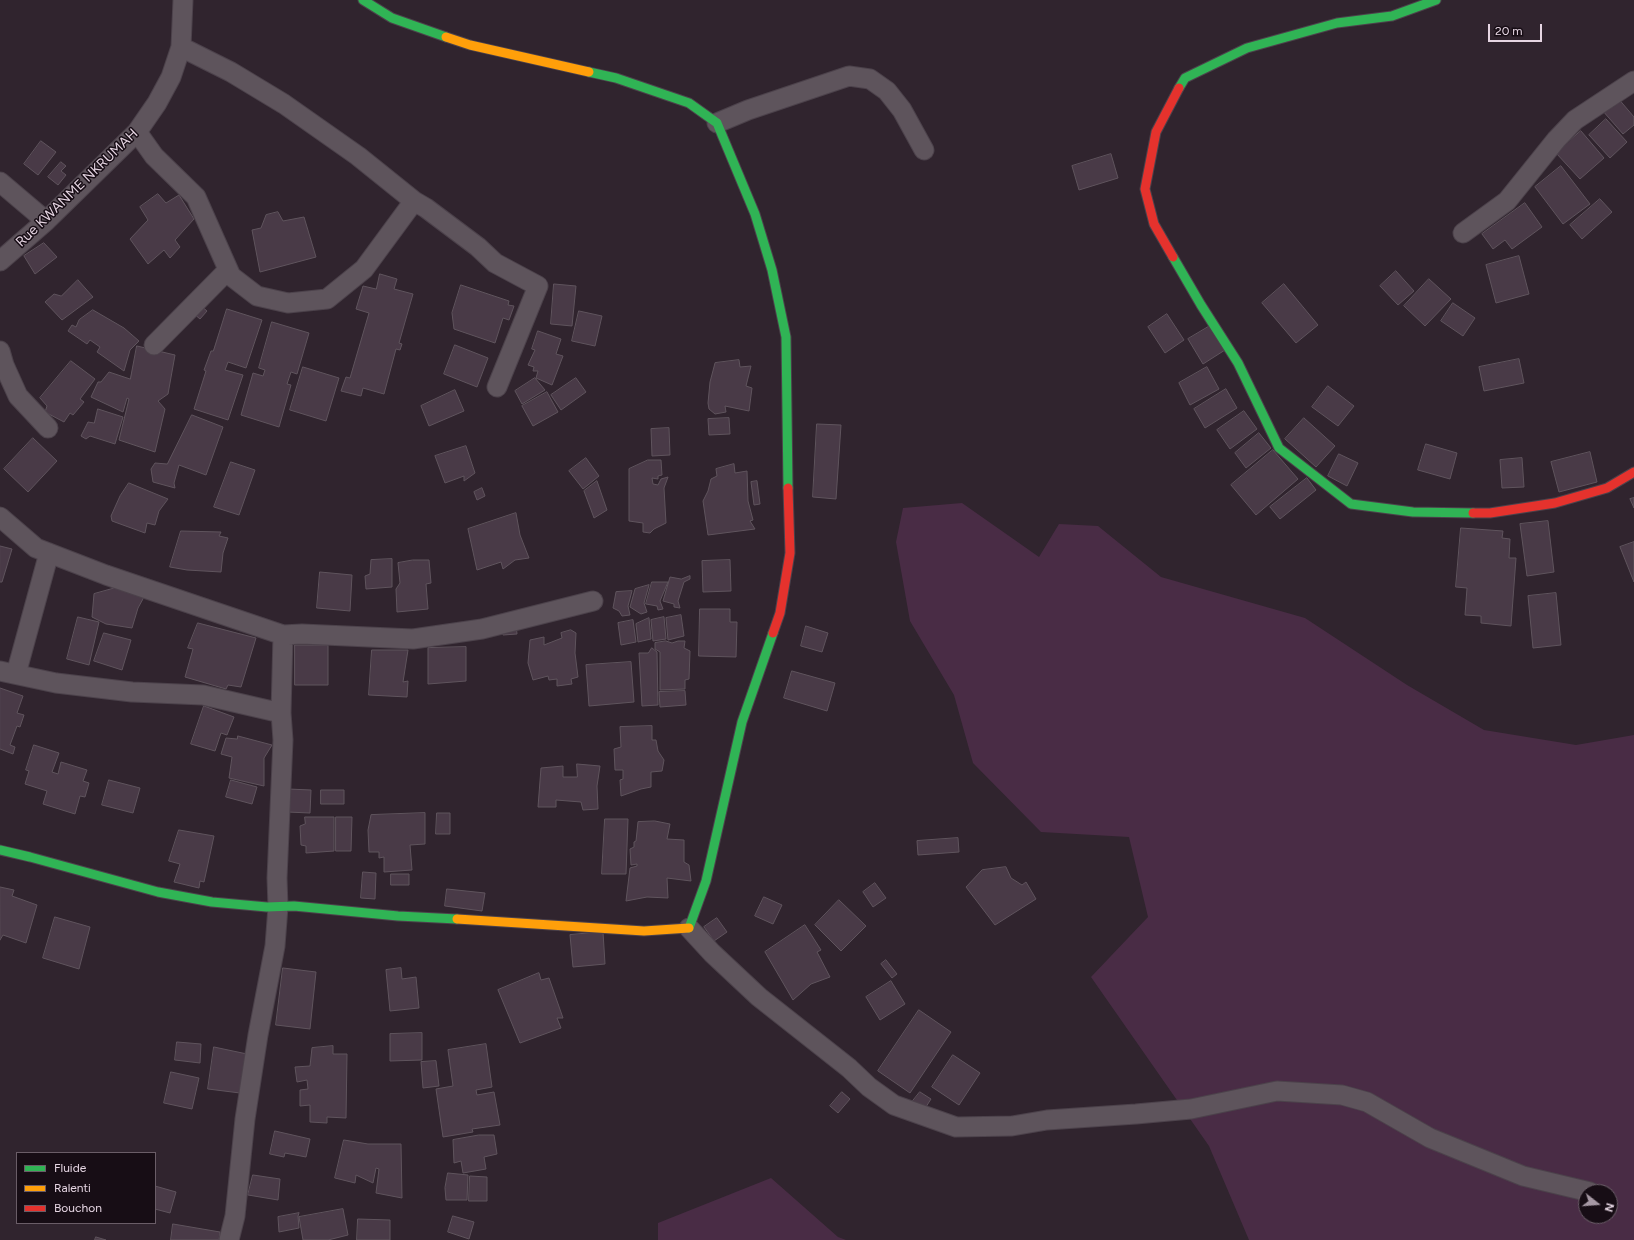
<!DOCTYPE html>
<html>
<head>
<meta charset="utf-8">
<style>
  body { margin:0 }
  #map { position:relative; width:1634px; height:1240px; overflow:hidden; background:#30242e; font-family:Figtree,sans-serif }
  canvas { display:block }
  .legend { position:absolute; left:16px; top:1152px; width:140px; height:72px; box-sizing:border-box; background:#170d15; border:1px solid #6a5d67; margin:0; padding:5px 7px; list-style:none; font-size:12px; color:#e6d6e3 }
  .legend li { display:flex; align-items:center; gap:8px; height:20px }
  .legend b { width:20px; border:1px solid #6a5d67 }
  .north { position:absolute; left:1578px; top:1184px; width:40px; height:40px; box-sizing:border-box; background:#170d15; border:1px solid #6a5d67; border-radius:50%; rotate:107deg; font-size:11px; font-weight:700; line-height:16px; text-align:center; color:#e6d6e3 }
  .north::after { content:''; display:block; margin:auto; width:14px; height:18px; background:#a698a4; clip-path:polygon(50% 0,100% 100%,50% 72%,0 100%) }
  .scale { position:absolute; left:1488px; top:24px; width:54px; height:18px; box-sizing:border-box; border:2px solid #e6d6e3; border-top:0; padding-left:5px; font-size:12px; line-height:14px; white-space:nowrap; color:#e6d6e3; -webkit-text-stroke:3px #170d15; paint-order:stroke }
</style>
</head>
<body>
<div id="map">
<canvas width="1634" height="1240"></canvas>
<ul class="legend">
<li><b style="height:5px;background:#30b455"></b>Fluide</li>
<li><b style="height:5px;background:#ff9f0a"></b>Ralenti</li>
<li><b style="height:5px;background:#e5322d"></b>Bouchon</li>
</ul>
<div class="north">N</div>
<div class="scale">20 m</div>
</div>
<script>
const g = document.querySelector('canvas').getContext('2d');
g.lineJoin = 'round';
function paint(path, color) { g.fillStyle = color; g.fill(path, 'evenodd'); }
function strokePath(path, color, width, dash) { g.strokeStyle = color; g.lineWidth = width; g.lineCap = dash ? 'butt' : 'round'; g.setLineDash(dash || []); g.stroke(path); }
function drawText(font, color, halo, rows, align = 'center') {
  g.font = font + ' Figtree,sans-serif'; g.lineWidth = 3; g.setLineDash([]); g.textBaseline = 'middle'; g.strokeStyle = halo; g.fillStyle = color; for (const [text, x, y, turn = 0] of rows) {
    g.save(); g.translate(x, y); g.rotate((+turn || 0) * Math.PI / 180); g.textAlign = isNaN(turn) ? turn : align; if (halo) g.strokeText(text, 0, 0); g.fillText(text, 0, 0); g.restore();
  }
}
paint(new Path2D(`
  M 962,503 L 1039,557 L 1059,524 L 1098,526 L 1161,577 L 1305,618 L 1407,685 L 1484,730 L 1576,745 L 1634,735 L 1634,1240 L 1249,1240 L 1209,1146 L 1091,977 L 1148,917 L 1129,837 L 1041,832 L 973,763 L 954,695 L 910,621 L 896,542 L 903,508 ZM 1586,1192 L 1610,1192 L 1610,1216 L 1586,1216 Z
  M 771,1178 L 838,1237 L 846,1240 L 658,1240 L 658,1223 Z`), '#492c45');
const building = new Path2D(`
  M 1617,97 L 1634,117 L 1634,125 L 1623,134 L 1602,110 Z
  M 1606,119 L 1627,142 L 1610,158 L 1589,135 Z
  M 1581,131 L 1604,158 L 1580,179 L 1556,153 Z
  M 41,141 L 56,152 L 38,175 L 24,164 Z
  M 1111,154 L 1118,178 L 1079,190 L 1072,166 Z
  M 61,162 L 66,166 L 61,171 L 66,175 L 58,185 L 48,177 Z
  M 1561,166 L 1590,204 L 1563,224 L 1535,187 Z
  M 158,194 L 166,203 L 179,195 L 194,219 L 175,240 L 180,247 L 170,258 L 164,250 L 148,264 L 130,239 L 148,220 L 140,207 Z
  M 1600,199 L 1612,212 L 1582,239 L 1570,225 Z
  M 1525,203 L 1542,227 L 1512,249 L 1505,240 L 1493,249 L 1482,234 Z
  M 278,212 L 283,221 L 304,217 L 316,257 L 260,272 L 252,230 L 261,228 L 266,215 Z
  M 44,243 L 57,257 L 35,274 L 24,256 Z
  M 1519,256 L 1529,294 L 1496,303 L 1486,265 Z
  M 1396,271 L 1414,291 L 1398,305 L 1380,286 Z
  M 380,274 L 397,279 L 394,289 L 413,294 L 399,343 L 402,344 L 400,350 L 396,349 L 384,394 L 363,388 L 361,396 L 341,391 L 346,377 L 350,378 L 369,313 L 356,309 L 363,286 L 376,289 Z
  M 1429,279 L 1451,299 L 1425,326 L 1404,306 Z
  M 78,280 L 93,297 L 62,320 L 45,302 L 54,294 L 61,296 Z
  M 554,284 L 576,286 L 572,326 L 551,324 Z
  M 1284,284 L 1318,325 L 1296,343 L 1262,303 Z
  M 461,285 L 509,301 L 508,305 L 514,306 L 509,320 L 503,318 L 495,343 L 454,329 L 452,313 Z
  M 1453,303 L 1475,318 L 1463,336 L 1441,321 Z
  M 200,305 L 207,311 L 200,319 L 193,313 Z
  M 227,309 L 262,320 L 246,368 L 228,362 L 225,370 L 243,375 L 228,420 L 194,409 L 206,371 L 204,370 L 211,351 L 213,351 Z
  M 93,310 L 124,328 L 139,341 L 130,350 L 124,371 L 97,352 L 100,347 L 90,340 L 87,344 L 68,331 L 72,325 L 76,327 L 79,320 Z
  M 579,311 L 602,316 L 595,346 L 572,341 Z
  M 1167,314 L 1184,340 L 1165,353 L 1148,327 Z
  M 272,322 L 309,333 L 297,374 L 291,372 L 287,384 L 291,385 L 279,427 L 241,415 L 253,373 L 263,376 L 265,370 L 259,368 Z
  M 1210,326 L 1225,350 L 1203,364 L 1188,339 Z
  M 538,331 L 561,339 L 556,354 L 563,356 L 552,385 L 536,378 L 538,371 L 533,371 L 534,367 L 528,365 L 535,350 L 532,349 Z
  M 455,345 L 488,358 L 477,387 L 444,374 Z
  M 137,346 L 175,355 L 168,394 L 158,401 L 165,409 L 155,452 L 119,440 L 129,399 L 127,398 L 123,412 L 91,397 L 98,382 L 101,382 L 109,372 L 130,379 Z
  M 1519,359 L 1524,383 L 1484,391 L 1479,367 Z
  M 739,360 L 740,367 L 751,366 L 746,386 L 752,388 L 749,411 L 725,406 L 726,412 L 715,414 L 709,409 L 708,403 L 710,382 L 715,363 Z
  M 71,361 L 95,379 L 80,399 L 84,402 L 73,415 L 70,413 L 64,422 L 45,412 L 47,406 L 40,398 Z
  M 303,367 L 339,378 L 326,421 L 290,410 Z
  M 1207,367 L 1219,389 L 1190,405 L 1179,383 Z
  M 535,378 L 545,390 L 522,404 L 515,391 Z
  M 576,378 L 586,392 L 561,410 L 551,395 Z
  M 1328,386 L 1354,406 L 1338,426 L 1312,407 Z
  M 1226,389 L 1237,408 L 1205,428 L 1194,409 Z
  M 455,390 L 464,411 L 429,426 L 421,406 Z
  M 547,392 L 558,412 L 533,426 L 522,406 Z
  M 98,409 L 123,417 L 115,444 L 90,436 L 86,439 L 81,436 L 88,422 L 94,423 Z
  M 1244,411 L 1257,429 L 1230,449 L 1217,430 Z
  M 192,415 L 223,427 L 206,475 L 179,465 L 174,483 L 175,488 L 153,482 L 151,469 L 155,463 L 167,464 Z
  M 729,418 L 730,434 L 709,435 L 708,419 Z
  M 1304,418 L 1335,446 L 1316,467 L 1285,439 Z
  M 817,424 L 841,425 L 836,499 L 813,497 Z
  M 669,428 L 670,455 L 652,456 L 651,429 Z
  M 1259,433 L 1271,448 L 1246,468 L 1235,453 Z
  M 33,438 L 57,461 L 28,492 L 4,469 Z
  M 1426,444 L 1457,453 L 1450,479 L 1418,470 Z
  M 466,446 L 475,473 L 464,481 L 464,476 L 445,483 L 435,456 Z
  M 1273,450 L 1298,479 L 1256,515 L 1231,485 Z
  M 1590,452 L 1597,482 L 1559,492 L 1551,462 Z
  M 1339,454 L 1358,463 L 1347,486 L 1328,476 Z
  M 586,458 L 599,476 L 583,489 L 569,471 Z
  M 1522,458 L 1524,487 L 1502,488 L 1500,460 Z
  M 648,460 L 661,460 L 662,475 L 658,476 L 658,479 L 652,478 L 653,484 L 658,485 L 661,479 L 668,477 L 664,488 L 666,523 L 654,529 L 650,533 L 643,532 L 643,523 L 629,521 L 629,469 Z
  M 231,462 L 255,470 L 239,515 L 214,507 Z
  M 734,464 L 735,473 L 747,471 L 748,501 L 753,520 L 750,521 L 755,529 L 708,535 L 703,501 L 708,491 L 711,479 L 717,476 L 716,469 Z
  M 1307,478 L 1316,490 L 1280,519 L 1270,507 Z
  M 597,481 L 607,510 L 594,518 L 584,491 Z
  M 757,481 L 760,504 L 754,505 L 751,482 Z
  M 129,483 L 168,499 L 159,511 L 155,525 L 147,523 L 145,533 L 112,521 L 111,516 L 120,496 Z
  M 482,488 L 485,496 L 477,500 L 474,492 Z
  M 1634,498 L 1634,508 L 1630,499 Z
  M 516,513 L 520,535 L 529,558 L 515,560 L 503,569 L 501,562 L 477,570 L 468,529 Z
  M 1548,521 L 1554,572 L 1527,576 L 1520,524 Z
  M 1461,528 L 1503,531 L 1502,538 L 1510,539 L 1509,558 L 1516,558 L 1511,626 L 1481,623 L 1481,616 L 1465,615 L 1467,588 L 1456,587 Z
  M 181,531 L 221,532 L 219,536 L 228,538 L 223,553 L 221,572 L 187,570 L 170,567 Z
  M 1634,542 L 1634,582 L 1620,547 Z
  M 0,546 L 12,549 L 2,582 L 0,582 Z
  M 392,559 L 392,587 L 366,589 L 365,576 L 370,574 L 371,560 Z
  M 413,560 L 429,560 L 431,583 L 426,584 L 428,609 L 397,612 L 396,589 L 400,583 L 398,563 Z
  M 730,560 L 731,591 L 703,592 L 702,561 Z
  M 320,572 L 352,575 L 350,611 L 317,608 Z
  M 690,576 L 690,579 L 684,582 L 678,601 L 680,608 L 674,607 L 674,604 L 663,601 L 670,577 L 681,579 Z
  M 652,582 L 668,582 L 660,601 L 663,609 L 658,610 L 657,606 L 646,604 Z
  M 649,585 L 644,603 L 647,612 L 641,614 L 630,607 L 635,589 Z
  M 115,588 L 144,597 L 138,608 L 132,628 L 106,624 L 92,617 L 94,594 Z
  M 632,591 L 628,606 L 630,615 L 622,616 L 619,611 L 613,608 L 616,592 Z
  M 1556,593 L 1561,645 L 1533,648 L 1528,596 Z
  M 700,609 L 730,609 L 730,622 L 737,622 L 736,657 L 699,656 Z
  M 681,615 L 684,636 L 668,640 L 666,618 Z
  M 78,617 L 99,622 L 89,665 L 67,659 Z
  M 664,617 L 666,639 L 653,641 L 651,620 Z
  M 649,618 L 651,639 L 638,642 L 636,624 Z
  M 633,620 L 636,642 L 621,645 L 618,623 Z
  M 198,623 L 256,638 L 241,687 L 228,685 L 226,689 L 185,677 L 193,649 L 188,648 Z
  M 516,624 L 517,634 L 503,635 L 502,625 Z
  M 806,626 L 828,633 L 822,652 L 801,646 Z
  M 571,630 L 576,633 L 575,653 L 578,677 L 571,679 L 572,684 L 557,686 L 557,679 L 549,680 L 548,676 L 533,680 L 528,663 L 530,640 L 544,637 L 544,645 L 562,638 L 561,633 Z
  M 104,633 L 131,640 L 122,670 L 94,661 Z
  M 666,641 L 672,643 L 678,641 L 685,641 L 684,648 L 690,651 L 689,679 L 685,680 L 685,689 L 660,690 L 660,652 L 655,649 L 655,643 Z
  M 295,645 L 328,645 L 328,685 L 295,685 Z
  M 466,647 L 466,681 L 428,684 L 428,648 Z
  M 652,648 L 657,652 L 658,705 L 642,706 L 639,653 L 648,653 Z
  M 372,650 L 408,650 L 403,682 L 408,681 L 407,697 L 369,695 Z
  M 631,662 L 634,702 L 589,706 L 586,665 Z
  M 792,671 L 835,683 L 827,711 L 784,698 Z
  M 0,688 L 23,696 L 17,713 L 24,715 L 20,727 L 17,726 L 10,745 L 15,747 L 13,754 L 0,749 Z
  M 685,691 L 686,705 L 660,707 L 659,692 Z
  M 204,706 L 234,717 L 227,735 L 221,733 L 215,751 L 191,744 Z
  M 652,726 L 652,740 L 656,740 L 658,751 L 664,760 L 662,771 L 651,772 L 651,787 L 641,789 L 621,796 L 620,780 L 623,779 L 623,770 L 615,770 L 614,749 L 621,747 L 620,727 Z
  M 238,736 L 272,745 L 264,758 L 264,786 L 229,778 L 232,757 L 221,754 L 226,738 L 237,739 Z
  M 34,745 L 59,753 L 52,772 L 58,774 L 61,762 L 87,770 L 83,781 L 89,783 L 85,797 L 80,796 L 75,814 L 43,804 L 47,791 L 25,784 L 29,771 L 26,770 Z
  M 577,764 L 600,766 L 597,786 L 598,809 L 583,810 L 581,802 L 556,800 L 556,807 L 538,807 L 541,768 L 563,766 L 563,777 L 577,777 Z
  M 109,780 L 140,788 L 133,813 L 102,805 Z
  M 231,780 L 257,787 L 252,804 L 226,797 Z
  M 288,789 L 311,790 L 310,813 L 287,812 Z
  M 321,790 L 344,790 L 344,804 L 321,804 Z
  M 425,813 L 425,844 L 410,845 L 412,870 L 384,872 L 384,857 L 379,858 L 379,852 L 369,852 L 368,830 L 371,815 Z
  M 437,813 L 450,813 L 450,834 L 436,834 Z
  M 305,817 L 334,817 L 334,851 L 306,853 L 306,846 L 301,845 L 300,826 L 305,824 Z
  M 336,817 L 352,817 L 351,851 L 336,851 Z
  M 605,819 L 628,819 L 626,874 L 602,874 Z
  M 655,821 L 670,824 L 667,839 L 684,840 L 684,862 L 689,865 L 691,881 L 667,878 L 668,898 L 647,897 L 626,901 L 630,868 L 637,866 L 637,864 L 631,865 L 630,849 L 634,847 L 634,842 L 636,841 L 638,822 Z
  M 179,830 L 214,836 L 204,882 L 200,881 L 199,888 L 174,882 L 180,864 L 169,861 Z
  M 958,838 L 959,852 L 918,855 L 917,841 Z
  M 1006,867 L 1011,878 L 1022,885 L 1026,882 L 1036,899 L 995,925 L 966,887 L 982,870 Z
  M 363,872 L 376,873 L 375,899 L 361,898 Z
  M 391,874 L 409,874 L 409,885 L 391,885 Z
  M 875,883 L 886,898 L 873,907 L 863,892 Z
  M 0,887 L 14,890 L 12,896 L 37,905 L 26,943 L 3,935 L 0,940 Z
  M 447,889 L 485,893 L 482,911 L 445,906 Z
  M 764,897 L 782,905 L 773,924 L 755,916 Z
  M 839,900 L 866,926 L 841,951 L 815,925 Z
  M 55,917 L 90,927 L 79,969 L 43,958 Z
  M 717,918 L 727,932 L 714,941 L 704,927 Z
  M 805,925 L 821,950 L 817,952 L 830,977 L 811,984 L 793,1000 L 765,952 Z
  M 603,932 L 605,964 L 573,967 L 570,935 Z
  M 886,960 L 897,974 L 892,978 L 881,964 Z
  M 283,968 L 316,972 L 310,1029 L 276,1025 Z
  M 401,968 L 402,979 L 416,977 L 419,1008 L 390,1011 L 386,970 Z
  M 539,973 L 541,980 L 549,978 L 563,1018 L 557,1018 L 561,1028 L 520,1043 L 498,990 Z
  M 891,981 L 905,1004 L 880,1020 L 866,997 Z
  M 919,1010 L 951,1032 L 910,1093 L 878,1071 Z
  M 422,1033 L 422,1060 L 390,1061 L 390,1034 Z
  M 177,1042 L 201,1044 L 200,1063 L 175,1060 Z
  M 486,1044 L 492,1087 L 476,1090 L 477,1095 L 494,1092 L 500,1125 L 472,1129 L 473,1132 L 443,1137 L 436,1089 L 453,1086 L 448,1050 Z
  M 333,1046 L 333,1054 L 347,1054 L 346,1118 L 327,1117 L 327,1123 L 310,1122 L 310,1105 L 300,1106 L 300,1090 L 308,1089 L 307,1080 L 297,1082 L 295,1067 L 310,1066 L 312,1048 Z
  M 214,1047 L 247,1054 L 240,1093 L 208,1089 Z
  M 953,1055 L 980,1073 L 959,1105 L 932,1087 Z
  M 436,1061 L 439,1086 L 423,1088 L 421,1062 Z
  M 171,1072 L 199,1078 L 192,1109 L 164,1103 Z
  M 842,1092 L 850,1099 L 838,1113 L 830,1106 Z
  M 920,1092 L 931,1099 L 924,1110 L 912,1102 Z
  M 275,1131 L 310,1139 L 306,1157 L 285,1153 L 284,1157 L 270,1154 Z
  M 479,1135 L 494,1135 L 497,1154 L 484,1157 L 486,1169 L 463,1173 L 461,1161 L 454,1163 L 453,1140 Z
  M 344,1140 L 368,1144 L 401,1144 L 402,1198 L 376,1193 L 379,1169 L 376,1168 L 373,1183 L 356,1175 L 355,1183 L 335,1178 Z
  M 448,1173 L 468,1175 L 467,1200 L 446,1200 L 445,1188 Z
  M 253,1175 L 280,1179 L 278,1200 L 248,1195 Z
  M 470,1176 L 487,1177 L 487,1201 L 469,1201 Z
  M 155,1186 L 176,1192 L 170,1213 L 155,1209 Z
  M 343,1209 L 348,1235 L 328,1240 L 303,1240 L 299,1217 Z
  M 299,1213 L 298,1216 L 299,1228 L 279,1232 L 278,1217 Z
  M 453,1216 L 474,1222 L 469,1239 L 448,1232 Z
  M 358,1219 L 390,1220 L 390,1240 L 357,1240 Z
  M 173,1224 L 220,1232 L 219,1240 L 171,1240 Z
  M 96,1237 L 106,1240 L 95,1240 Z`);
paint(building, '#493a47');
strokePath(building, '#5f545d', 1);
const street = new Path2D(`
  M 181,47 L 231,72 L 284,104 L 358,156 L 414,201 L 426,208 L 478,247 L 495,263 L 538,286 L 497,387
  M 717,123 L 748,110 L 849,76 L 870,79 L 887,91 L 902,110 L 924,150
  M 137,132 L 154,156 L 196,197 L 231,276 L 257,296 L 288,303 L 327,299 L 364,269 L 414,201
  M 0,182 L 46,221
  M 1463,233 L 1507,201 L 1556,140 L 1575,120 L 1634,81
  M 0,261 L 46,221 L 137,132 L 157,103 L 171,77 L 181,47 L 183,0
  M 154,345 L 228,270
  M 0,351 L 4,365 L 18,396 L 48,428
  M 0,517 L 36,548 L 106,575 L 283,635 L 302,634 L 413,639 L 482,629 L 593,601
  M 0,671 L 56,683 L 132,692 L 203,695 L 281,713
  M 16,674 L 49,553
  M 689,928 L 712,953 L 759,997 L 849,1068 L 869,1087 L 894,1105 L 956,1127 L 1012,1126 L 1047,1120 L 1136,1114 L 1191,1109 L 1277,1091 L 1342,1095 L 1367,1102 L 1430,1138 L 1523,1176 L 1590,1192
  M 229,1240 L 235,1216 L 245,1119 L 258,1035 L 275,946 L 278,907 L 277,878 L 283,740 L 281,713 L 283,635`);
const fast = new Path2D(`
  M 363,0 L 392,18 L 446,37
  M 589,72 L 616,78 L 689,103 L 717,123 L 755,214 L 772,270 L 786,337 L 788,488
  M 1179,88 L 1185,78 L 1247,48 L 1337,23 L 1392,16 L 1436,0
  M 1173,257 L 1201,305 L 1238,363 L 1279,448 L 1351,504 L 1413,512 L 1473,513
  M 0,850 L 30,857 L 158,892 L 212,902 L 267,907 L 294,906 L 398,916 L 457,919
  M 689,928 L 706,881 L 742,722 L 773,633`);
const slow = new Path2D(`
  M 446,37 L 470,45 L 589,72
  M 457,919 L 644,931 L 689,928`);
const jam = new Path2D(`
  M 1173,257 L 1154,224 L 1145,189 L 1156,132 L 1179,88
  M 1473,513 L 1490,513 L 1555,503 L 1607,488 L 1634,472
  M 773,633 L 780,613 L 790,553 L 788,488`);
strokePath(street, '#4c424b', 21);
strokePath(fast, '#4c424b', 11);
strokePath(slow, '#4c424b', 11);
strokePath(jam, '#4c424b', 11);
strokePath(street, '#5e545c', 19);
strokePath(fast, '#30b455', 9);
strokePath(slow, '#ff9f0a', 9);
strokePath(jam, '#e5322d', 9);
drawText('14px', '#e6d6e3', '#170d15', [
  ["Rue KWANME NKRUMAH",77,188,-44]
]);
</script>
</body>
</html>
